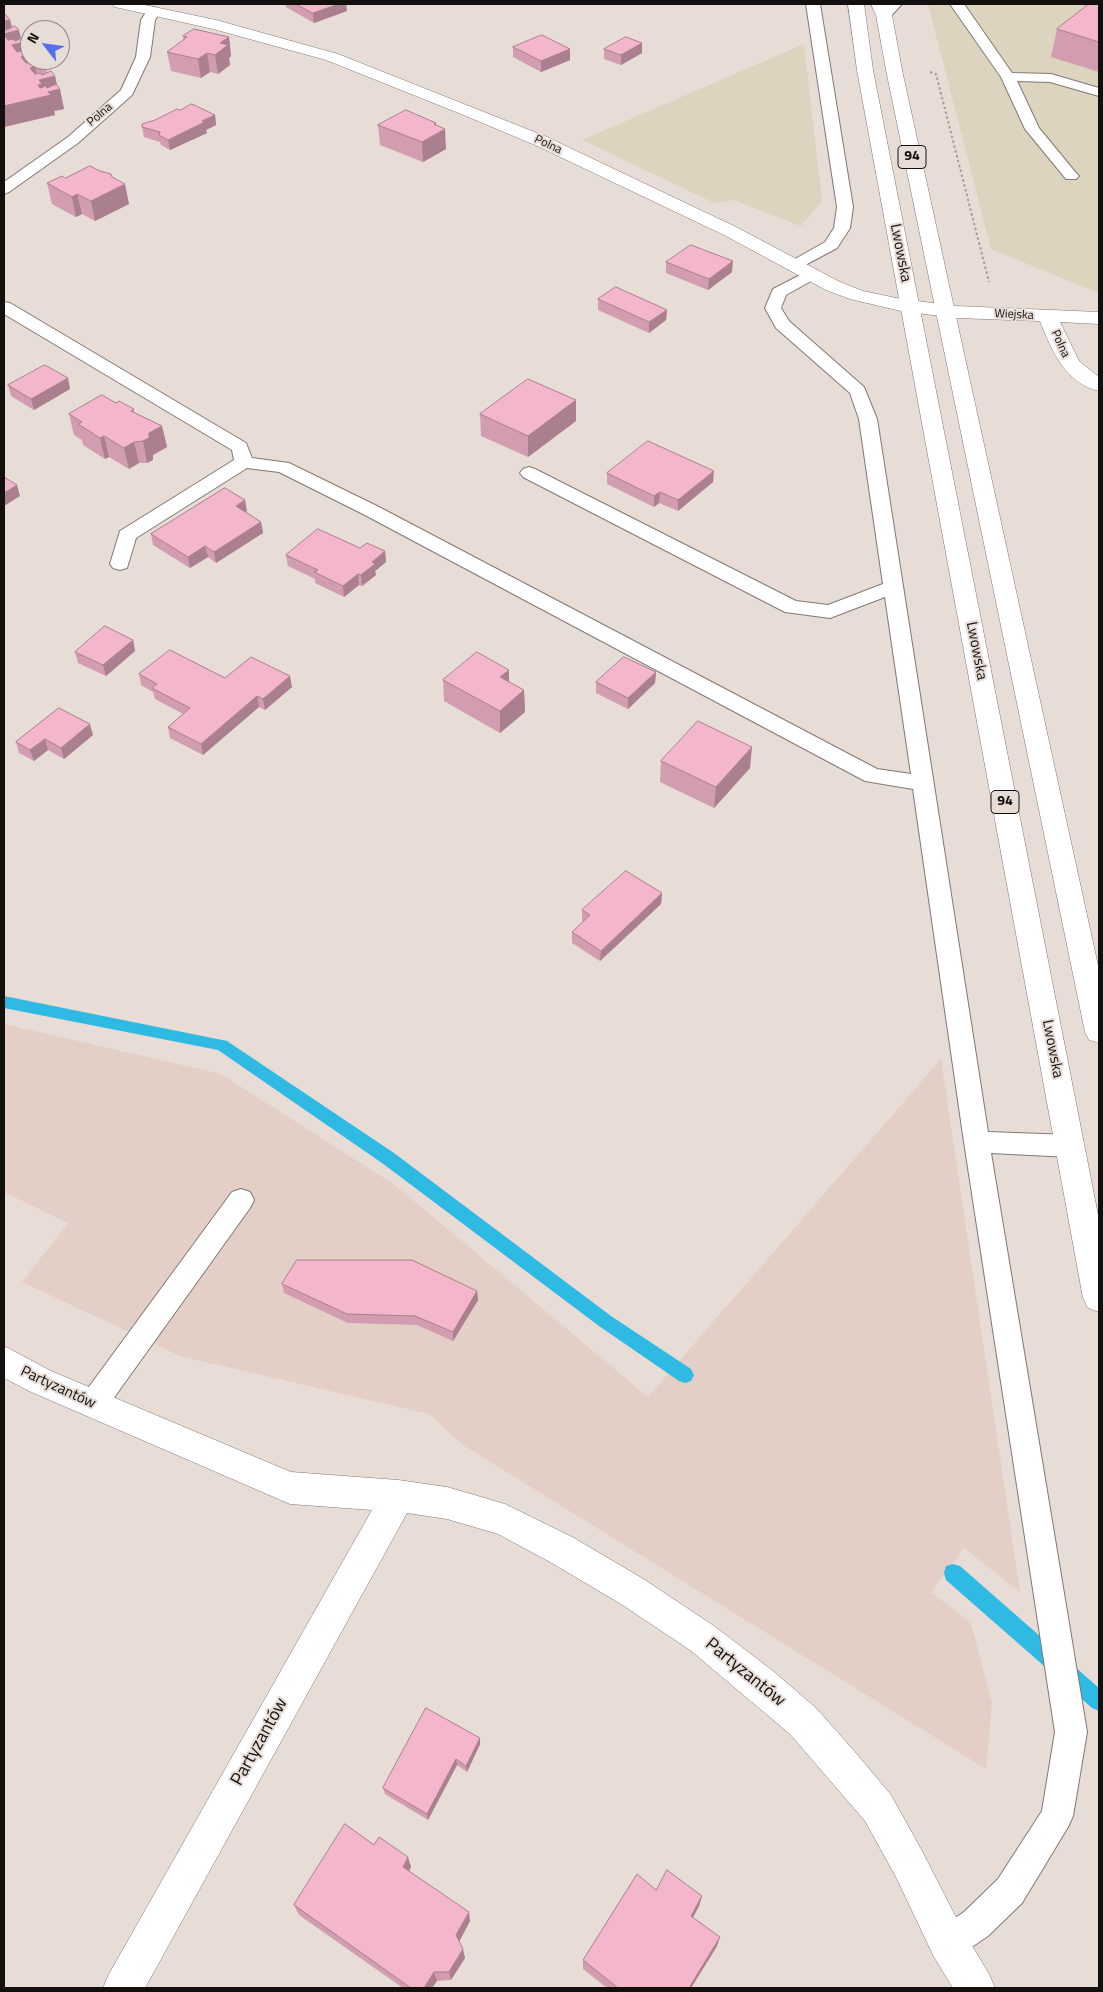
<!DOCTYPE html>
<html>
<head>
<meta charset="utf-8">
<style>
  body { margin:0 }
  #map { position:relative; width:1103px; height:1992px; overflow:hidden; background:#e7dcd6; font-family:"Titillium Web",sans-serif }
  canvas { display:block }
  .frame { position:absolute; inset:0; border:5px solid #130f0d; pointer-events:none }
  .north { position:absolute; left:20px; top:20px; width:50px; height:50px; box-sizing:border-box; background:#e7dcd6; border:1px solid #928a86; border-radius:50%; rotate:300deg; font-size:14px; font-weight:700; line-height:20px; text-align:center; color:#130f0d }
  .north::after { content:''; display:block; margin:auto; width:18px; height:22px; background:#5271e6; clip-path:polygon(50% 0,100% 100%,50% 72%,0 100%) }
</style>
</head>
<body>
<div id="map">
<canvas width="1103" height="1992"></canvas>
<div class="frame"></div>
<div class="north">N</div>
</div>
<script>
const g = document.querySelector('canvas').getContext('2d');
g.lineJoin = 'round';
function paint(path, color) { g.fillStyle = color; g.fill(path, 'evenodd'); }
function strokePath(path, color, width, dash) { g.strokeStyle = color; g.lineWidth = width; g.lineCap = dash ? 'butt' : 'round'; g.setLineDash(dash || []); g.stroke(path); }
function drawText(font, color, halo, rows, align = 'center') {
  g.font = font + ' "Titillium Web",sans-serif'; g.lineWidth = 4; g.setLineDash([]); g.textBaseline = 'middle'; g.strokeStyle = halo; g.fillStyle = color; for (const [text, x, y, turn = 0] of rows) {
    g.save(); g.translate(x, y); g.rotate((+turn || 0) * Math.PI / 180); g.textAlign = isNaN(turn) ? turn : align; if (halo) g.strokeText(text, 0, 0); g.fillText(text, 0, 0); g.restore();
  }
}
paint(new Path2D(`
  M 928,4 L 1099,4 L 1099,293 L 991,249 Z
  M 804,44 L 822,201 L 801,226 L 733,200 L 714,203 L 582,140 Z`), '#ddd4bf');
paint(new Path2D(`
  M 4,1024 L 221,1074 L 395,1185 L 648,1397 L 941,1059 L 1020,1592 L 964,1548 L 931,1592 L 971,1623 L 992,1703 L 986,1769 L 463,1445 L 429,1414 L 180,1356 L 22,1282 L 68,1223 L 4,1192 Z`), '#e3cfc6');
paint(new Path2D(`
  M 4,996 L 227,1041 L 394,1153 L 611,1316 L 691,1369 L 694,1375 L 691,1381 L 685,1383 L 679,1381 L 599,1326 L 382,1163 L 218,1050 L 4,1008 Z
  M 953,1564 L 960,1566 L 1099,1688 L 1099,1711 L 1092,1708 L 946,1580 L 944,1573 L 946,1566 Z`), '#2fbae3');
const lane = new Path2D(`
  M 806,4 L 820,4 L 853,207 L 850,228 L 837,248 L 794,271 L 788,269 L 786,266 L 788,263 L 825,242 L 834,228 L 837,207 Z
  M 888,4 L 902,4 L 889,18 L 879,18 L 877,15 Z
  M 950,4 L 964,4 L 1012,73 L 1051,74 L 1099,88 L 1099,96 L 1050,82 L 1017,81 L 1039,128 L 1076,173 L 1079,176 L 1076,179 L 1066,179 L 1025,129 L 1001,77 Z
  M 154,7 L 161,11 L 155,20 L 150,57 L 132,95 L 78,143 L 9,192 L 4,194 L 4,182 L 68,137 L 121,90 L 136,57 L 141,20 L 149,8 Z
  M 812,269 L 818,271 L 820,274 L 818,277 L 786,295 L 781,308 L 789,321 L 864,387 L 877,419 L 988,1132 L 1070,1135 L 1079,1138 L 1083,1146 L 1079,1154 L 1070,1157 L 991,1153 L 1087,1732 L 1073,1816 L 1068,1827 L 1022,1903 L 988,1936 L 960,1955 L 948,1960 L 936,1955 L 931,1943 L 936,1931 L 964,1912 L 998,1879 L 1042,1811 L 1055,1732 L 964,1142 L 913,789 L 865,781 L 363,514 L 279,472 L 247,468 L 136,538 L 127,568 L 120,570 L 113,568 L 110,564 L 120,531 L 234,460 L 232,450 L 4,314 L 4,302 L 10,303 L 246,443 L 252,458 L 289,463 L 377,506 L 877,769 L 911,774 L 885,597 L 830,618 L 785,612 L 523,477 L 520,473 L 523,469 L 529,467 L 535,469 L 796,601 L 828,605 L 883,584 L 859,419 L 850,393 L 776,328 L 765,308 L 773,289 Z
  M 241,1189 L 250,1192 L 254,1200 L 250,1208 L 103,1413 L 93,1417 L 83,1413 L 79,1404 L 83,1395 L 232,1192 Z`);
const street = new Path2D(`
  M 112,4 L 140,4 L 216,20 L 338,54 L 547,137 L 736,227 L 840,282 L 863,291 L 901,299 L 956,306 L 1099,312 L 1099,324 L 1060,322 L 1079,361 L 1099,377 L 1099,391 C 1065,383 1052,351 1040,321 L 956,318 L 901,311 L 850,299 L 826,290 L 724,235 L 535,145 L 461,114 L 326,60 L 213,29 L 115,7 Z
  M 4,1346 L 51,1371 L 291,1472 L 398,1480 L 447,1487 L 505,1504 L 574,1538 L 645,1580 L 714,1626 L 773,1671 L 816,1708 L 855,1752 L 891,1795 L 922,1851 L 962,1929 L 989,1974 L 995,1988 L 953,1988 L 934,1957 L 896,1877 L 865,1821 L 790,1734 L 690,1650 L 621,1604 L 550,1562 L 498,1534 L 447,1519 L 407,1513 L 145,1988 L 103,1988 L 109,1974 L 372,1510 L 290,1504 L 29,1391 L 4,1378 Z`);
const primary = new Path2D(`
  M 848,4 L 864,4 L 873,70 L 1099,1220 L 1099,1312 L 1088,1308 L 1083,1298 L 857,70 Z
  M 871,4 L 887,4 L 892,15 L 902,70 L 1099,970 L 1099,1043 L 1089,1040 L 1085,1032 L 886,70 L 876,15 Z`);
strokePath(lane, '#837873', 2);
strokePath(street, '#837873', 1);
strokePath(primary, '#837873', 1);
strokePath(new Path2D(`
  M 930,72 L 936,74 L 989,282`), '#a69d98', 2, [2.5, 2.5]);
paint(lane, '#fff');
paint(street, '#fff');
paint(primary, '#fff');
paint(new Path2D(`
  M 286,4 L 346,4 L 347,11 L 314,23 L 286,7 Z
  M 1099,4 L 1099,72 L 1051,57 L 1057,29 Z
  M 4,16 L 10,20 L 12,27 L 29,49 L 30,49 L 30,60 L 38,60 L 46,64 L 47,72 L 55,76 L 57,85 L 64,109 L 54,111 L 55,115 L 4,127 Z
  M 183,36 L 229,37 L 231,56 L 229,58 L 230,65 L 218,74 L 210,72 L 201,78 L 171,71 L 167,52 L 184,40 Z
  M 513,47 L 570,49 L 570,60 L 541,72 L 513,57 Z
  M 604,49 L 642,53 L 621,65 L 604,59 Z
  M 180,110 L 215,115 L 216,125 L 206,130 L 207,133 L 170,150 L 161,145 L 160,142 L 144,137 L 142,127 L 155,120 Z
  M 378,125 L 446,149 L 423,162 L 380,145 Z
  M 112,177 L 129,204 L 95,221 L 82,214 L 76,217 L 52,204 L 47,183 L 65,178 Z
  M 666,262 L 732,272 L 708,290 L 666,273 Z
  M 598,299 L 667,310 L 666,320 L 649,333 L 598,310 Z
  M 8,385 L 70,389 L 34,410 L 11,396 Z
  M 576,400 L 576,421 L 528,457 L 481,436 L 480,414 Z
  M 116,403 L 134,409 L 134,412 L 162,426 L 167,447 L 153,455 L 153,460 L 147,463 L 139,463 L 129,469 L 109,457 L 105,459 L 83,445 L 82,440 L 74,435 L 69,414 Z
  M 607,473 L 713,482 L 678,511 L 659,503 L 654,507 L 607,484 Z
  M 247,511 L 246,512 L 261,522 L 263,533 L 216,563 L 208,557 L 190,568 L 153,545 L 151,534 Z
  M 360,548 L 385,551 L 386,562 L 375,571 L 376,575 L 362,586 L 359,585 L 344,597 L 315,583 L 315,579 L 288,566 L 286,555 Z
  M 133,640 L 135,651 L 106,676 L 78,663 L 75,652 Z
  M 656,672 L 655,683 L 628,709 L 596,693 L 596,682 Z
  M 139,674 L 225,678 L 292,687 L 265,710 L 259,707 L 203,755 L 170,738 L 168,727 L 183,714 L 155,699 L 153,692 L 141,685 Z
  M 443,680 L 509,682 L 524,690 L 525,712 L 500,733 L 444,701 Z
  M 59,708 L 93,735 L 64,759 L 48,750 L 34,761 L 19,753 L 16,742 Z
  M 661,761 L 750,768 L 714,808 L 660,782 Z
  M 662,893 L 661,904 L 600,961 L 572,943 L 572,932 L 583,922 L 582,921 L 582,910 Z
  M 282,1284 L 477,1291 L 478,1300 L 453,1341 L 417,1325 L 348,1323 L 284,1293 Z
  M 480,1738 L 480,1744 L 467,1772 L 457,1765 L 428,1820 L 385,1794 L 383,1788 Z
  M 374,1845 L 411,1867 L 409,1871 L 470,1921 L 459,1941 L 465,1958 L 451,1980 L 437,1981 L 432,1988 L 403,1988 L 299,1915 L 294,1905 Z
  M 656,1890 L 702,1896 L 699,1906 L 693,1917 L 717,1946 L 691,1988 L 607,1988 L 583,1969 L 583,1960 Z`), '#d19daf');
paint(new Path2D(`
  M 339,4 L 346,4 L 347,11 L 314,23 L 313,13 Z
  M 10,20 L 13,32 L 19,30 L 22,43 L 28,41 L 30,53 L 25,54 L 27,55 L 31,75 L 4,41 L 4,22 L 6,33 L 7,33 L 4,21 Z
  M 229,37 L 231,56 L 229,58 L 230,65 L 218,74 L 215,55 L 220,43 Z
  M 642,43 L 642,53 L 621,65 L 621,55 Z
  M 570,49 L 570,60 L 541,72 L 541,61 Z
  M 207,53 L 210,72 L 201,78 L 198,59 Z
  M 35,67 L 39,84 L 39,80 L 55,76 L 58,90 L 60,89 L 64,109 L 54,111 L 55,115 L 4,127 L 4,106 L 30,68 Z
  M 215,115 L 216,125 L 206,130 L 207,133 L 170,150 L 168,140 L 202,121 Z
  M 436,123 L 437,134 L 445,129 L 446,149 L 423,162 L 422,142 L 434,124 Z
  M 125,184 L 129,204 L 95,221 L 91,201 Z
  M 77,194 L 82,214 L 76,217 L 72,197 Z
  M 733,261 L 732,272 L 708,290 L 709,279 Z
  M 667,310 L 666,320 L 649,333 L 649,322 Z
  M 68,378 L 70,389 L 34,410 L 31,399 Z
  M 576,400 L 576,421 L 528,457 L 528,436 Z
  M 162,426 L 167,447 L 153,455 L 153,460 L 147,463 L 143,441 L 149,433 Z
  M 104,436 L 109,457 L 105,459 L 100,438 Z
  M 134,442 L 139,463 L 129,469 L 124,448 Z
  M 714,471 L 713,482 L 678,511 L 678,500 Z
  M 17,485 L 20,496 L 4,506 L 4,493 Z
  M 660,492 L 659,503 L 654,507 L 654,496 Z
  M 245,500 L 247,511 L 238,517 L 236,506 Z
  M 261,522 L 263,533 L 216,563 L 214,552 Z
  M 205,546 L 208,557 L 190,568 L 188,557 Z
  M 385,551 L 386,562 L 375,571 L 376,575 L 362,586 L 361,575 L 372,562 Z
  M 358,574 L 359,585 L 344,597 L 343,586 Z
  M 133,640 L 135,651 L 106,676 L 103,665 Z
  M 509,670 L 509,691 L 500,677 Z
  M 656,672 L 655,683 L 628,709 L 628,698 Z
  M 290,676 L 292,687 L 265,710 L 263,699 Z
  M 524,690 L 525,712 L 500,733 L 500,711 Z
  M 257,696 L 259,707 L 203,755 L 201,744 Z
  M 90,724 L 93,735 L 64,759 L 61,748 Z
  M 45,739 L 48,750 L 34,761 L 30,750 Z
  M 752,747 L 750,768 L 714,808 L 716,787 Z
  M 662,893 L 661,904 L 600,961 L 601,951 Z
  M 477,1291 L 478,1300 L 453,1341 L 453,1332 Z
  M 480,1738 L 480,1744 L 467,1772 L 466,1766 Z
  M 456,1759 L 457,1765 L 428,1820 L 427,1814 Z
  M 408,1857 L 411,1867 L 406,1877 L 403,1867 Z
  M 702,1896 L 699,1906 L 689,1925 L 691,1916 Z
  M 469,1912 L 470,1921 L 458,1944 L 456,1935 Z
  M 720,1937 L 717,1946 L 691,1988 L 689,1988 Z
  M 463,1949 L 465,1958 L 451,1980 L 449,1972 Z
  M 434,1972 L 437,1981 L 432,1988 L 424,1988 Z`), '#aa7f8e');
const building = new Path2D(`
  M 296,4 L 339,4 L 313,13 Z
  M 1089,4 L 1099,4 L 1099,42 L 1057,29 Z
  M 6,15 L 10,20 L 4,21 L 4,16 Z
  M 15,26 L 19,30 L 4,34 L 4,28 L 5,28 L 6,30 Z
  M 194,29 L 229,37 L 220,43 L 228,45 L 215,55 L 207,53 L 198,59 L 167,52 L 187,37 L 183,36 Z
  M 4,34 L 8,40 L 14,39 L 15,41 L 24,37 L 28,41 L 12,45 L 17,52 L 30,49 L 30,53 L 25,54 L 27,55 L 21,57 L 26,63 L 42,60 L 46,64 L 34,65 L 35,67 L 30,68 L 35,74 L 41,73 L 42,75 L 51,71 L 55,76 L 39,80 L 42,84 L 38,85 L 40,88 L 46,86 L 47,88 L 56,84 L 60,89 L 48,92 L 51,95 L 4,106 Z
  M 542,35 L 570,49 L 541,61 L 513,47 Z
  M 626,37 L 642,43 L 621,55 L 604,49 Z
  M 192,104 L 215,115 L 202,121 L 205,122 L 168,140 L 159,135 L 160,132 L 142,127 L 142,124 L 155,120 L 177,109 L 180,110 Z
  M 406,110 L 436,123 L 434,124 L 445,129 L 422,142 L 378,125 Z
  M 90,166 L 100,171 L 111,174 L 112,177 L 125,184 L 91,201 L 77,194 L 72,197 L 47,183 L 62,176 L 65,178 Z
  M 691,245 L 733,261 L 709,279 L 666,262 Z
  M 616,287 L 667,310 L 649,322 L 598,299 Z
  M 45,365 L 68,378 L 31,399 L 8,385 Z
  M 528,379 L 576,400 L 528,436 L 480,414 Z
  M 102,395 L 116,403 L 119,401 L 134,409 L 131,411 L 162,426 L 149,433 L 149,438 L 143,441 L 134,442 L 124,448 L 104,436 L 100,438 L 78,424 L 82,422 L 69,414 Z
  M 648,441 L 714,471 L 678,500 L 660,492 L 654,496 L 607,473 Z
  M 4,477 L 17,485 L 4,493 Z
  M 225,488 L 245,500 L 236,506 L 261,522 L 214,552 L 205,546 L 188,557 L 151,534 Z
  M 318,529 L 360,548 L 367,543 L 385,551 L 372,562 L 375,564 L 361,575 L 358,574 L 343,586 L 314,572 L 318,570 L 286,555 Z
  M 105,626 L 133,640 L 103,665 L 75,652 Z
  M 170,650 L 225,678 L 251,657 L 290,676 L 263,699 L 257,696 L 201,744 L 168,727 L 190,708 L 152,688 L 157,684 L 139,674 Z
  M 477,652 L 509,670 L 500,677 L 524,690 L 500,711 L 443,680 Z
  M 624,657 L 656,672 L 628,698 L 596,682 Z
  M 59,708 L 90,724 L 61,748 L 45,739 L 30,750 L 16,742 Z
  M 698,721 L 752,747 L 716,787 L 661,761 Z
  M 626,871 L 662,893 L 601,951 L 572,932 L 590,915 L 582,910 Z
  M 297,1260 L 412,1260 L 477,1291 L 453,1332 L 415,1316 L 347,1314 L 282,1284 Z
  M 426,1708 L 480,1738 L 466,1766 L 456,1759 L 427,1814 L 383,1788 Z
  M 345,1824 L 374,1845 L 379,1837 L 408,1857 L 403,1867 L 469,1912 L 456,1935 L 463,1949 L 449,1972 L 434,1972 L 424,1988 L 411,1988 L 294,1905 Z
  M 667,1870 L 702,1896 L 691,1916 L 720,1937 L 689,1988 L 618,1988 L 583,1960 L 637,1874 L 656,1890 Z`);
paint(building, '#f3b6cb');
strokePath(building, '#aa7f8e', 1);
drawText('12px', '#130f0d', '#e7dcd6', [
  ["Polna",100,115,-41],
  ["Polna",548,145,25],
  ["Wiejska",1014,315,3],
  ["Polna",1060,344,66]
]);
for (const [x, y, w] of [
  [912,157,28],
  [1005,802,28]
]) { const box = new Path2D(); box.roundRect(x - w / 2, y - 11.5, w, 23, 4); g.fillStyle = '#e7dcd6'; g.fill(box); strokePath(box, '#130f0d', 1); }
drawText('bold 14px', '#130f0d', null, [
  ["94",912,157],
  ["94",1005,802]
]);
drawText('15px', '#130f0d', '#e7dcd6', [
  ["Lwowska",900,253,79],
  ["Lwowska",976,651,79],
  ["Lwowska",1052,1049,79],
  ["Partyzantów",58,1388,25]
]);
drawText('18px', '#130f0d', '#e7dcd6', [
  ["Partyzantów",745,1673,39],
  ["Partyzantów",260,1742,-61]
]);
</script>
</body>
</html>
